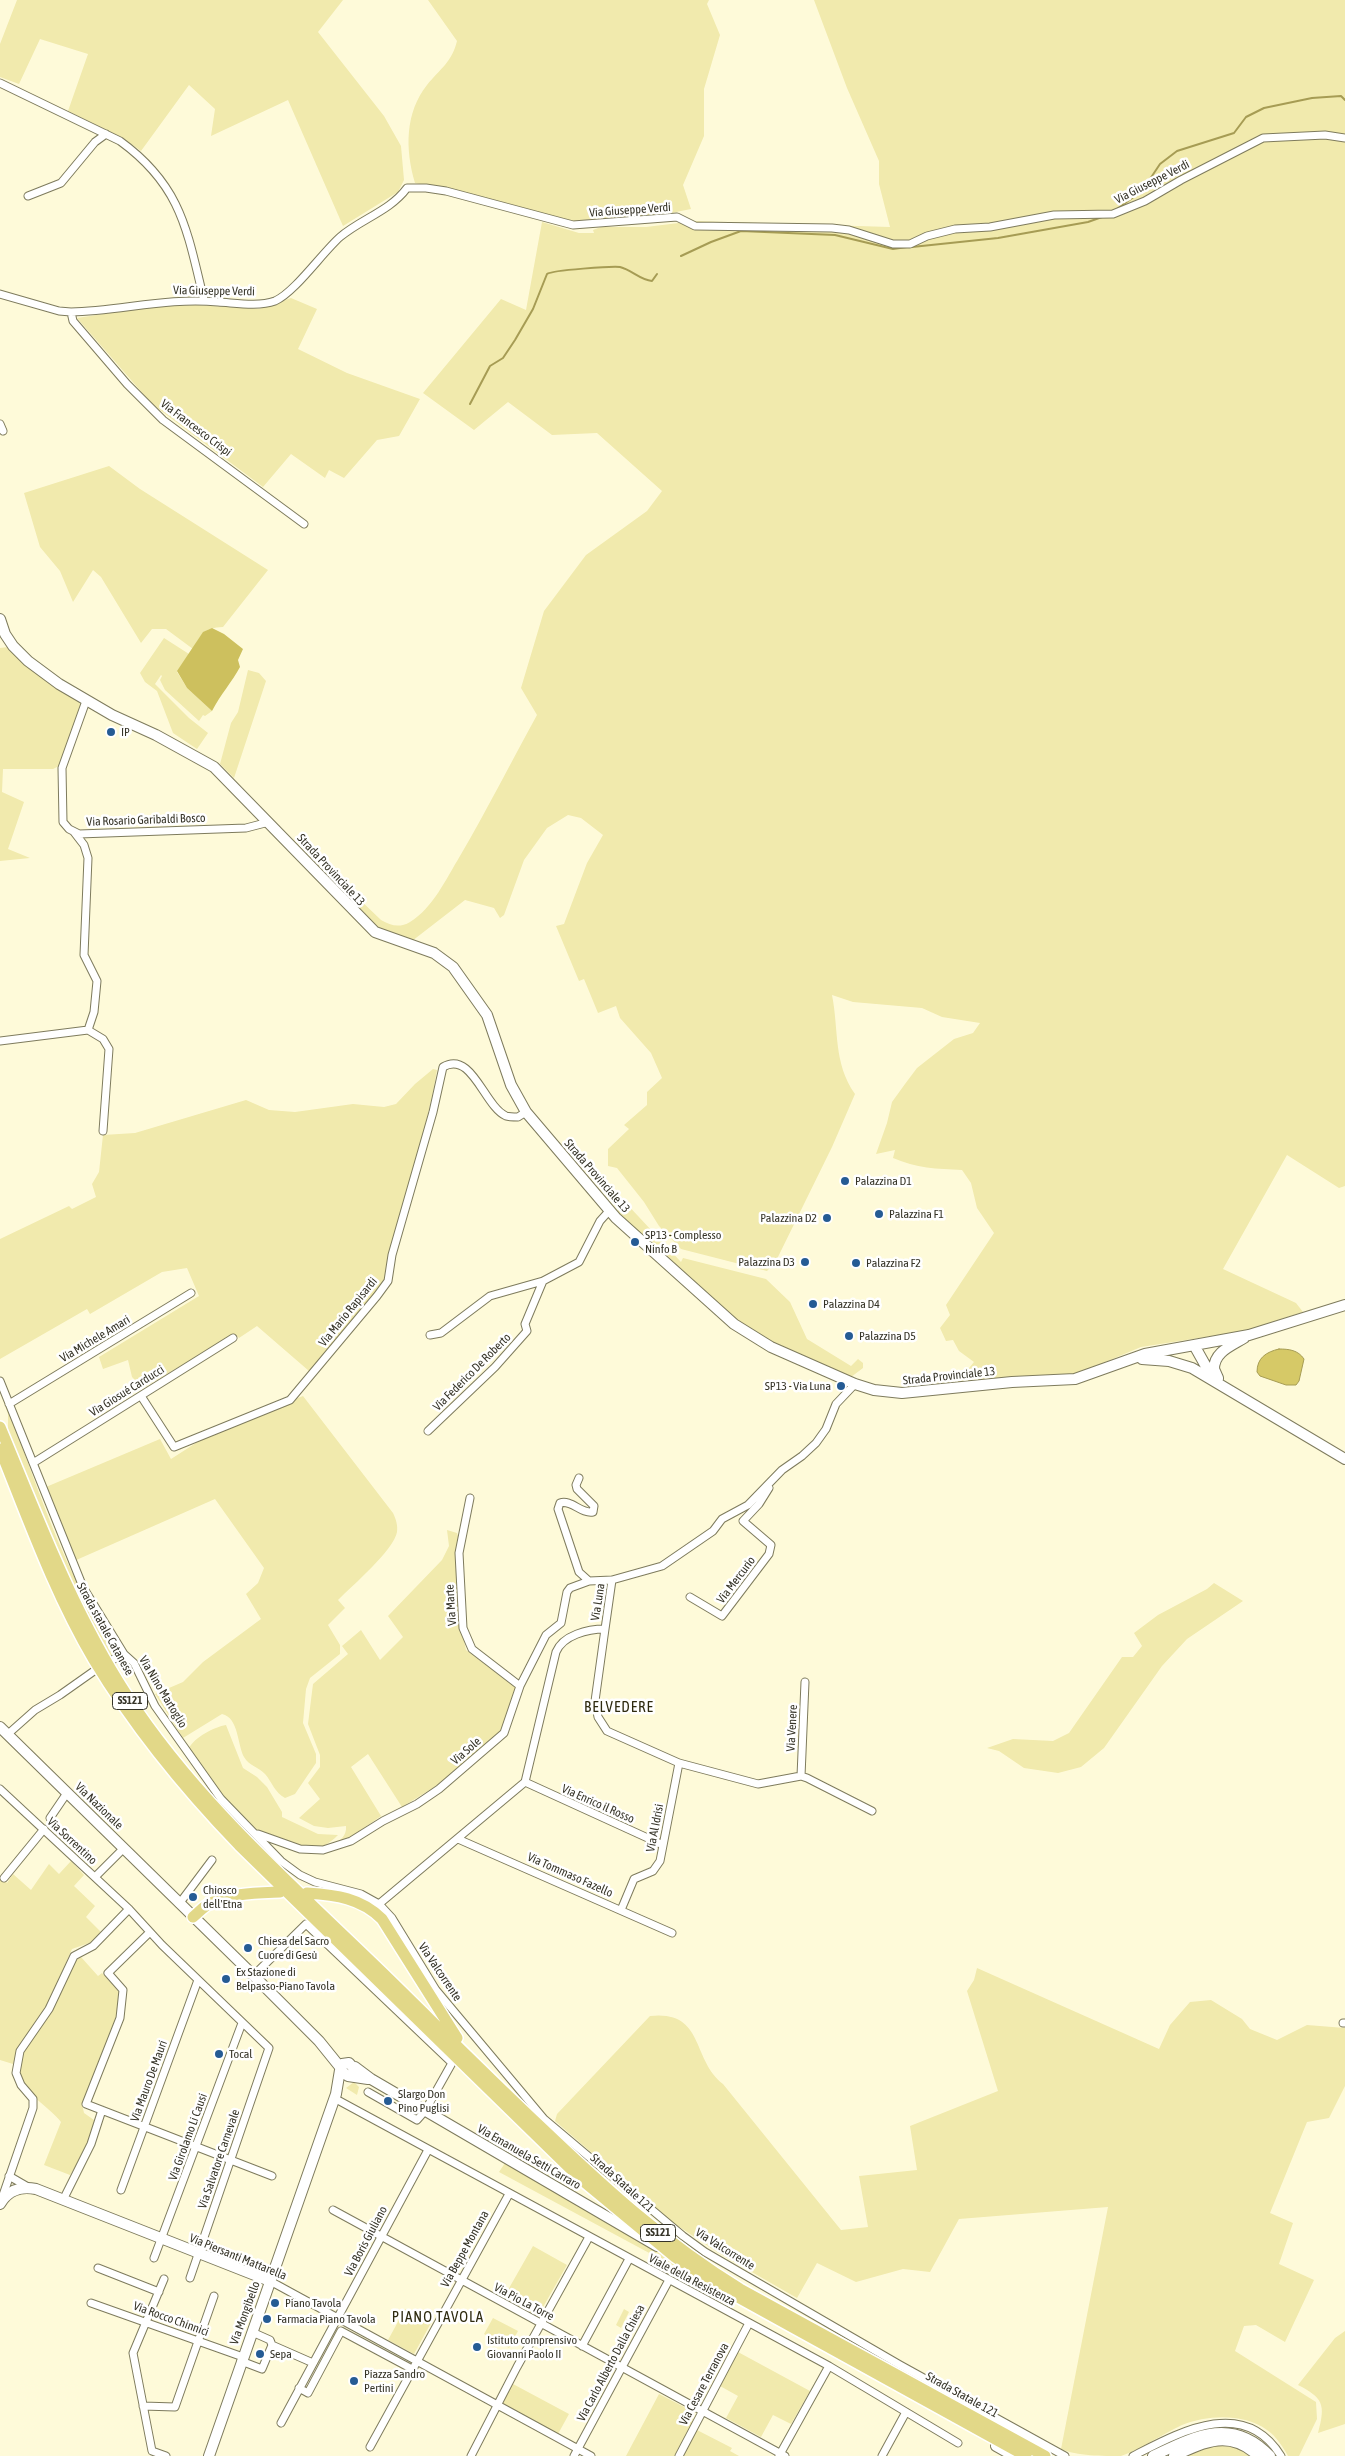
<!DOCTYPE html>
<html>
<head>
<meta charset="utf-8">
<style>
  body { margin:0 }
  canvas { display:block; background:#fefad9 }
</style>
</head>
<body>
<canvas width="1345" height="2456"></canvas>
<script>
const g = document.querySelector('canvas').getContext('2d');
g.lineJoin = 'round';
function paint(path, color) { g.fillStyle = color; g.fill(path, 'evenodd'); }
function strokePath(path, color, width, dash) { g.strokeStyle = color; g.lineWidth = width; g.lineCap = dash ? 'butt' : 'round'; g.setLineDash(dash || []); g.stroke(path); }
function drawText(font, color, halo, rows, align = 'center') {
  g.font = font + ' "Asap Condensed",sans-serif'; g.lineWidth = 5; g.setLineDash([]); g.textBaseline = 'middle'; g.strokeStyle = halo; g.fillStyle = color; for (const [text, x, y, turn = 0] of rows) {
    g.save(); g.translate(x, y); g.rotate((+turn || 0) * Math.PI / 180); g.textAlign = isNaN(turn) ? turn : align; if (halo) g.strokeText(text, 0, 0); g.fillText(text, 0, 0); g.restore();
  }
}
paint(new Path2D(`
  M 17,0 L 343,0 L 318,32 L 384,116 L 401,146 L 404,180 L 398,192 L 343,226 L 288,100 L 211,136 L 215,109 L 189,85 L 141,151 L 123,138 L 68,111 L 88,54 L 40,39 L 19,84 L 0,77 L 0,44 Z
  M 428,0 L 709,0 L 707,4 L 720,35 L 704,89 L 704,136 L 683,185 L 691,209 L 651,217 L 591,219 L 573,223 L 514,205 L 415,183 C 405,149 405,113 427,85 C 440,69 452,62 457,41 Z
  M 814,0 L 1345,0 L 1345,1186 L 1339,1188 L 1287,1155 L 1223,1269 L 1296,1303 L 1303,1312 L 1244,1331 L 1141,1347 L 1079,1373 L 956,1384 L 974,1362 L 959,1351 L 953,1340 L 946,1341 L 940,1328 L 950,1315 L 946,1305 L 994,1233 L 977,1208 L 971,1183 L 962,1170 C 937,1169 916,1168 893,1158 L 895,1150 L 876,1154 L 887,1123 L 892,1102 L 905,1084 L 917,1068 L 954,1039 L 973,1033 L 980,1023 L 942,1017 L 922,1008 L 853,1002 L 832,995 C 839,1030 833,1063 855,1094 L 832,1147 L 776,1261 L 767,1271 L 681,1249 L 659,1226 L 644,1202 L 617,1168 L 608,1166 L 608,1149 L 629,1129 L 624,1125 L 647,1105 L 647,1092 L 662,1078 L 651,1053 L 620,1018 L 616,1006 L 598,1013 L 584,979 L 579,981 L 556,926 L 564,924 L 587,863 L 603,835 L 581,818 L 568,815 L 547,828 L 524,860 L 504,915 L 500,918 L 494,908 L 465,900 L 412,941 L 382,931 L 373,925 L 325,876 L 330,871 L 381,920 C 391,926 400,928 410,922 C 433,908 446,879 460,856 C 487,810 511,762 537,715 L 521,688 L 544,611 L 586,555 L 647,511 L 662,491 L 597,433 L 552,435 L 508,402 L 474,430 L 423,393 L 501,299 L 526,310 L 542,222 L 579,233 L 594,233 L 593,230 L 601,227 L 646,227 L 695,221 L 890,227 L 879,184 L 879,161 L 847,88 Z
  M 291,298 L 317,309 L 298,349 L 347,373 L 420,399 L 399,436 L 377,440 L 344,478 L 329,470 L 325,478 L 291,454 L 263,487 L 152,404 L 77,318 L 149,307 L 196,305 L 259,309 Z
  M 109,466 L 140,489 L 268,570 L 223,627 C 204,628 202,633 193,649 L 166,629 L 152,629 L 141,643 L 101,577 L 93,570 L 73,602 L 60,571 L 40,547 L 24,493 Z
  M 164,638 L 189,654 L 177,672 L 187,688 L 212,711 L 205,716 L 203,715 L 199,721 L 165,690 L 160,680 L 162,676 L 161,675 L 155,684 L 189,718 L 208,733 L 197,749 L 173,733 L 157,691 L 145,682 L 140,673 Z
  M 8,647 L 25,665 L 79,701 L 81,707 L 59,766 L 53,769 L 3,769 L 2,792 L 24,802 L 8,849 L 30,858 L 0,861 L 0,648 Z
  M 248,670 L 259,673 L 266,681 L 234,778 L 220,764 L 231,723 L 238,712 Z
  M 433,1069 L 437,1070 C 425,1142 398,1209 384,1280 L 380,1289 L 309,1371 L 257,1326 L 239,1338 L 235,1334 L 143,1388 L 132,1377 L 128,1360 L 103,1369 L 99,1357 L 199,1296 L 187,1268 L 162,1272 L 90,1314 L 87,1309 L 0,1359 L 0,1239 L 69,1206 L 72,1209 L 96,1197 L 92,1184 L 99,1172 L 103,1135 L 135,1133 L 246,1100 L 269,1110 L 295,1112 L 353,1104 L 384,1107 L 396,1104 L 415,1084 Z
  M 624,1201 L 681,1262 L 683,1258 L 766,1279 L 790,1302 L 807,1339 L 851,1366 L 858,1359 L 863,1363 L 863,1368 L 851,1377 L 772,1342 L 735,1319 L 618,1213 L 618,1206 Z
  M 0,1391 C 27,1454 46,1521 77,1582 C 83,1595 114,1642 114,1652 L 110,1657 L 66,1572 L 8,1430 L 8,1414 Z
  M 303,1396 L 393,1513 C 396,1519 398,1526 397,1532 C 394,1550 352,1586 338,1600 L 345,1608 L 328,1625 L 340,1645 L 340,1654 L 310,1678 L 306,1689 L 303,1723 L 316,1754 L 316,1763 L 295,1794 L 285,1798 C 275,1793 272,1782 265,1774 C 259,1767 249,1766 244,1757 C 237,1744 239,1718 222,1714 L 183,1738 L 155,1694 L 183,1682 L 203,1662 L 261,1619 L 246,1594 L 258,1583 L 264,1568 L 215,1499 L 74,1561 L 46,1487 L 160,1439 L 171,1459 L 213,1432 Z
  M 447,1530 L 457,1533 L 459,1539 L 462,1632 L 466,1650 L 516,1688 L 505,1727 L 500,1733 L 444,1781 L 402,1807 L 368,1754 L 351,1767 L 381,1816 L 347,1840 L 331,1846 C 339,1841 347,1837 346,1826 L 328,1828 L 314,1826 L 299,1818 L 320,1799 L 308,1783 L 320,1767 L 320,1755 L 308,1724 L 313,1684 L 348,1654 L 342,1646 L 361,1630 L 380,1660 L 403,1637 L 388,1616 L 442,1560 L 449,1546 Z
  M 1214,1583 L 1243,1601 L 1187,1639 L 1162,1666 L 1104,1748 L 1081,1767 L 1058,1773 L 1024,1768 L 999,1751 L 987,1748 L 1013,1739 L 1053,1741 L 1069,1733 L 1122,1657 L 1133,1657 L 1142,1646 L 1134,1633 L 1158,1615 L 1207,1589 Z
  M 226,1725 L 243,1768 L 257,1777 L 267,1787 L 282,1812 L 282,1817 L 318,1834 L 338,1835 C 334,1839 328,1844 323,1846 C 310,1852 268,1839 257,1831 C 232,1812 208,1773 189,1748 C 195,1737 214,1727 226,1725 Z
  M 71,1861 L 84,1875 L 74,1886 L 95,1906 L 86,1917 L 101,1932 L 92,1942 L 72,1949 L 44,2013 L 17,2051 L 13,2064 L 0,2060 L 0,1876 L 7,1883 L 13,1874 L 31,1890 L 49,1864 L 59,1874 Z
  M 81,1957 L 98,1976 L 102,1973 L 119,1992 L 118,2010 L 112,2030 L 82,2104 L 84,2113 L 94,2120 C 93,2140 81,2158 70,2175 L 44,2165 L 61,2122 C 49,2106 24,2095 20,2073 C 15,2052 38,2033 48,2017 C 54,2007 59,1996 64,1986 C 67,1976 71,1961 81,1957 Z
  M 977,1968 L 1159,2049 L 1170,2025 L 1190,2002 L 1211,2000 L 1242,2019 L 1250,2029 L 1277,2040 L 1307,2025 L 1345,2028 L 1345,2086 L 1329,2118 L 1307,2122 L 1270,2213 L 1293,2223 L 1279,2264 L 1314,2280 L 1285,2342 L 1256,2325 L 1244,2326 L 1235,2351 L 1316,2402 L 1317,2419 L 1299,2456 L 1288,2456 C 1283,2447 1276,2436 1267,2430 C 1244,2413 1207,2415 1182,2425 C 1162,2434 1142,2449 1121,2456 C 1104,2456 1076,2456 1061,2449 L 1108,2207 L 959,2219 L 930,2272 L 903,2269 L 856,2282 L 817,2263 L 797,2298 L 717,2252 L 672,2222 L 555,2121 L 557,2114 L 650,2016 C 705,2010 691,2059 723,2084 L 841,2230 L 868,2227 L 859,2176 L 917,2170 L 910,2126 L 998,2091 L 967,1991 L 974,1980 Z
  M 354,2082 L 359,2087 L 357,2095 L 346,2088 Z
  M 505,2163 L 651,2247 L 703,2282 L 499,2172 Z
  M 533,2246 L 567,2265 L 538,2316 L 504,2297 Z
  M 405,2309 L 431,2323 L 414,2354 L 388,2340 Z
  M 624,2309 L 629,2312 L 621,2328 L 616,2325 Z
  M 493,2318 L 518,2331 L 509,2348 L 484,2334 Z
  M 1345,2331 L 1345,2424 L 1318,2433 C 1326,2404 1323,2398 1298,2385 L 1335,2338 Z
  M 738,2352 L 810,2391 L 791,2424 L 773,2415 L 761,2437 L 726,2418 L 738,2396 L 720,2386 Z
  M 513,2384 L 569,2414 L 558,2434 L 502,2404 Z
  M 659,2394 L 694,2412 L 692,2423 L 675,2456 L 626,2456 Z
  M 697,2430 L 732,2448 L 730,2451 L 739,2456 L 682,2456 Z
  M 1214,2445 L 1240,2448 L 1254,2456 L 1183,2456 Z`), '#f1eaad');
paint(new Path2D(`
  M 212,628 L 224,634 L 243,649 L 238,660 L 240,667 C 232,682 220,695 212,711 L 187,688 L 177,671 L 203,632 Z`), '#cdc05e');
const water = new Path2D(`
  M 1279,1349 C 1289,1349 1298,1350 1304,1359 L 1299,1381 L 1296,1385 L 1286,1385 L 1260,1376 L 1257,1372 C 1257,1358 1266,1352 1279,1349 Z`);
paint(water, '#d6c967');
strokePath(water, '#a69c54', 1);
strokePath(new Path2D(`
  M 1117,209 L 1142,191 L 1160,164 L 1177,151 L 1234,133 L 1246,117 L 1264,108 L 1312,98 L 1341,96 L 1345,100
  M 912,247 L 998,238 L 1088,222 L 1102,217
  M 681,256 L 711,242 L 741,231 L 835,235 L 893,249 L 907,247
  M 470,404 L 490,366 L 503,358 L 515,340 L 533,309 L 547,274 C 552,270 614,266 620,267 C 632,270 640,280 652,281 L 657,274`), '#a69c54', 2);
const street = new Path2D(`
  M 0,83 L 120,141 C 182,186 187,231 204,300
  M 28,196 L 61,183 L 95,142 L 106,134
  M 0,294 L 59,311 L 71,312 C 120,311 168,297 218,302 C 236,303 258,307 275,301 C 295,292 322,253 340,237 C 361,219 390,211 407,188 L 426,188 L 446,191 L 573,225 L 677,217 L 695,226 L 832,228 L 849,230 L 893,244 L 910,244 L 927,236 L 955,229 L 990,227 L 1054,215 L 1113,214 L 1145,201 L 1181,180 L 1263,138 L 1325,135 L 1345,138
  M 71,312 L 73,321 L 127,384 L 163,420 L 304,524
  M 0,424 L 3,431
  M 86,701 L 62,768 L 63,822 L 69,829 L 79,834 L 246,828 L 269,822
  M 74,832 L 84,845 L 88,858 L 84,955 L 97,981 L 94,1012 L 88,1030
  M 88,1030 L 103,1039 L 109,1049 L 103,1131
  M 0,1041 L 88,1030
  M 430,1335 L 441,1333 L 490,1296 L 543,1281
  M 0,1381 L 83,1587 L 124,1654 L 134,1663 L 155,1706 L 221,1799 L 281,1861 L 300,1875 L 315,1882 L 361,1894 L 379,1904 L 392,1918 L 436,1990 L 544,2119 L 683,2236 L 705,2252 L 900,2365 L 1065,2456
  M 141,1396 L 174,1447 L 290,1400 L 377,1296 L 388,1281 L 392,1255 L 433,1112 L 443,1067 C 472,1050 484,1106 506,1116 C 509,1117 515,1117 518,1117 L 526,1112
  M 9,1404 L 191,1293
  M 428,1431 L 495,1367 L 527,1331 L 525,1324 L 543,1281 L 579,1262 L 600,1221 L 609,1211
  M 33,1463 L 233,1338
  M 579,1478 L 576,1485 L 577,1489 L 594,1506 L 593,1512 C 581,1514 571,1499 560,1503 L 558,1509 L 579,1572 L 589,1581
  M 470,1498 L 459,1553 L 463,1628 L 472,1649 L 520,1686
  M 690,1597 L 722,1616 L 769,1554 L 771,1545 L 743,1521 L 759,1504 L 769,1488
  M 605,1629 L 595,1701 L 598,1717 L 607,1731 L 679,1763 L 758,1784 L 801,1776 L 807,1778 L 872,1811
  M 110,1661 L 124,1654
  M 8,1734 L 35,1710 L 60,1695 L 94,1671
  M 801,1776 L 805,1682
  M 525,1782 L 663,1845
  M 0,1789 L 129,1909 L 162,1945 L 269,2048 L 190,2278
  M 50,1818 L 67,1793
  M 258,1834 L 300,1849 L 323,1850 L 351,1841 L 383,1821 L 417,1804 L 439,1789 L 504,1733 L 520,1686 L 546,1635 L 561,1623 L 567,1592 L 570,1588 L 589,1581 L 612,1580
  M 458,1839 L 672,1933
  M 95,1877 L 124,1848
  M 4,1878 L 44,1829
  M 179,1904 L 212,1860
  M 379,1904 L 525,1782 L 556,1652 C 563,1635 588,1629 605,1629 L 612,1580 L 662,1566 L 713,1531 L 722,1519 L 748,1505 L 782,1470 L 802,1456 L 816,1443 L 826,1429 L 836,1404 L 855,1384
  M 621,1910 L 634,1879 L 653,1871 L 660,1861 L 679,1763
  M 150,1932 L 108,1973 L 123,1990 L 120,2018 L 86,2104 L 272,2176
  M 254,1975 L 306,1924 L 452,2063 L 425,2111 L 417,2120 L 368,2092
  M 1343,2023 L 1345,2023
  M 334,2098 L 829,2366 L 958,2443
  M 9,2176 L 28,2187
  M 121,2190 L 198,1980
  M 2,2198 L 33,2108 L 33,2099 L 21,2085 L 16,2073 L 20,2051 L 49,2009 L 74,1956 L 93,1946 L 129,1909
  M 63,2200 L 91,2144 L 102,2110
  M 333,2210 L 785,2456
  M 154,2258 L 242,2023
  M 98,2268 L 159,2292
  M 164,2279 L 133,2353 L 152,2451 L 166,2456
  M 270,2281 L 591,2456
  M 91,2303 L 243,2357
  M 252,2332 L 270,2340 L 272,2345 L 313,2363
  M 582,2346 L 629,2259
  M 241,2361 L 262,2369 L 272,2345
  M 299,2388 L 308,2393 L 341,2331 L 412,2369
  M 143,2406 L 175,2407 L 214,2296
  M 281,2423 L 428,2150
  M 370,2447 L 509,2194
  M 471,2456 L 517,2367 L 589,2237
  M 574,2456 L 669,2280
  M 679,2456 L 749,2323
  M 779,2456 L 829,2366
  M 882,2456 L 906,2412
  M 1133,2456 C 1180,2432 1244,2396 1281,2456`);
const secondary = new Path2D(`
  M 0,619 L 5,634 L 13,646 L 28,661 L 59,684 L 112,715 L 156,735 L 214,767 L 375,932 L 434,953 L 453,967 L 487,1015 L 511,1085 L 526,1112 L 616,1218 L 734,1324 L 771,1347 L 855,1384 L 874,1390 L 902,1393 L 1012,1382 L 1075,1379 L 1145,1354 L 1249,1335 L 1345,1305
  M 1194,1345 L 1208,1370 L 1218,1379
  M 1142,1359 L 1169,1361 L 1192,1368 L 1345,1459
  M 1218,1378 L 1214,1369 C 1214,1352 1231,1346 1244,1338
  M 0,1727 L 251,1973 L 319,2041 L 340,2067
  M 355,2067 L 371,2079 L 657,2246
  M 353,2076 L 356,2071 L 349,2063 L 342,2064 L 340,2070 L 348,2076 L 368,2079
  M 0,2204 C 8,2190 20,2186 36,2189 L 270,2281
  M 996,2446 L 1014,2456
  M 209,2456 L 336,2094 L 340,2070
  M 1153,2456 C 1195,2436 1232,2416 1270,2456
  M 1174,2456 C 1204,2442 1230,2429 1258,2456`);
const primary = new Path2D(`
  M 0,1427 C 38,1518 72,1610 126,1694 C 197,1804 300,1892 393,1983 C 443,2032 492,2081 543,2129 C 607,2190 664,2242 740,2289 L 1045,2456
  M 0,1449 C 29,1521 55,1594 94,1660 C 135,1728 184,1788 239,1845 L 582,2180 L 675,2257 L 716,2285 L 1026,2456
  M 307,1893 C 336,1895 361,1898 382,1919 L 457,2038
  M 193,1917 C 198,1913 203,1907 209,1904 C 229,1893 257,1893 280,1892`);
strokePath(street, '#7e7b5d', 9);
strokePath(secondary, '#7e7b5d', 12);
strokePath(primary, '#fff', 14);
strokePath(street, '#fff', 7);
strokePath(secondary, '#fff', 10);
strokePath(primary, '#e2d888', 11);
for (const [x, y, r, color] of [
  [111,732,5,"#255b94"],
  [845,1181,5,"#255b94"],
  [879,1214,5,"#255b94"],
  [827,1218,5,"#255b94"],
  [635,1242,5,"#255b94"],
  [805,1262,5,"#255b94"],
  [856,1263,5,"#255b94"],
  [813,1304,5,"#255b94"],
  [849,1336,5,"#255b94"],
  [841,1386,5,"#255b94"],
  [193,1897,5,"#255b94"],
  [248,1948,5,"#255b94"],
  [226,1979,5,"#255b94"],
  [219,2054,5,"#255b94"],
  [388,2101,5,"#255b94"],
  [275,2303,5,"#255b94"],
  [267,2319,5,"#255b94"],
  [477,2347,5,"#255b94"],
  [260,2354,5,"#255b94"],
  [354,2381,5,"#255b94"]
]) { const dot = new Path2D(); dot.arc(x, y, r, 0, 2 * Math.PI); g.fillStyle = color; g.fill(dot); strokePath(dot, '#fff', 2); }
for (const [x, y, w] of [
  [130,1701,35],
  [658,2233,35]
]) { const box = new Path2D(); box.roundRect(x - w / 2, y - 8.5, w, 17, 4); g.fillStyle = '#fff'; g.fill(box); strokePath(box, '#363428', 1); }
drawText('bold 11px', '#363428', null, [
  ["SS121",130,1701],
  ["SS121",658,2233]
]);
drawText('12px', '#363428', '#fff', [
  ["Via Giuseppe Verdi",1152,182,-27],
  ["Via Giuseppe Verdi",630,210,-4],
  ["Via Giuseppe Verdi",214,291,1],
  ["Via Francesco Crispi",196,428,37],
  ["Via Rosario Garibaldi Bosco",146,820,-2],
  ["Strada Provinciale 13",331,870,47],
  ["Strada Provinciale 13",597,1176,49],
  ["Via Mario Rapisardi",348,1312,-51],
  ["Via Michele Amari",95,1339,-31],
  ["Via Federico De Roberto",472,1372,-45],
  ["Strada Provinciale 13",949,1376,-6],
  ["Via Giosué Carducci",127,1391,-32],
  ["Via Mercurio",736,1580,-53],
  ["Via Luna",598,1602,-81],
  ["Via Marte",451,1605,-94],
  ["Strada statale Catanese",105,1629,61],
  ["Via Nino Martoglio",163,1692,59],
  ["Via Venere",792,1728,-87],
  ["Via Sole",466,1751,-41],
  ["Via Enrico il Rosso",598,1804,24],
  ["Via Nazionale",99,1806,44],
  ["Via Al Idrisi",655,1828,-79],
  ["Via Sorrentino",72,1841,43],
  ["Via Tommaso Fazello",570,1875,24],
  ["Via Valcorrente",440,1972,56],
  ["Via Mauro De Mauri",149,2081,-70],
  ["Via Girolamo Li Causi",188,2137,-70],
  ["Via Emanuela Setti Carraro",529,2157,30],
  ["Via Salvatore Carnevale",219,2159,-71],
  ["Strada Statale 121",622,2183,42],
  ["Via Boris Giuliano",366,2241,-62],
  ["Via Beppe Montana",465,2249,-61],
  ["Via Valcorrente",725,2249,32],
  ["Via Piersanti Mattarella",238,2257,22],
  ["Viale della Resistenza",692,2280,28],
  ["Via Pio La Torre",524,2302,28],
  ["Via Mongibello",245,2313,-70],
  ["Via Rocco Chinnici",171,2319,20],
  ["Via Carlo Alberto Dalla Chiesa",611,2363,-62],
  ["Via Cesare Terranova",704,2384,-62],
  ["Strada Statale 121",962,2395,29]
]);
drawText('12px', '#363428', '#fff', [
  ["IP",121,732],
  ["Palazzina D1",855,1181],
  ["Palazzina F1",889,1214],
  ["Palazzina D2",817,1218,"right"],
  ["SP13 - Complesso",645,1235],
  ["Ninfo B",645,1249],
  ["Palazzina D3",795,1262,"right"],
  ["Palazzina F2",866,1263],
  ["Palazzina D4",823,1304],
  ["Palazzina D5",859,1336],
  ["SP13 - Via Luna",831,1386,"right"],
  ["Chiosco",203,1890],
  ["dell'Etna",203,1904],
  ["Chiesa del Sacro",258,1941],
  ["Cuore di Gesù",258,1955],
  ["Ex Stazione di",236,1972],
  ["Belpasso-Piano Tavola",236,1986],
  ["Tocal",229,2054],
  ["Slargo Don",398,2094],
  ["Pino Puglisi",398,2108],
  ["Piano Tavola",285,2303],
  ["Farmacia Piano Tavola",277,2319],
  ["Istituto comprensivo",487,2340],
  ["Giovanni Paolo II",487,2354],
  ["Sepa",270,2354],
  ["Piazza Sandro",364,2374],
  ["Pertini",364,2388]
], 'left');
g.letterSpacing = '1px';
drawText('15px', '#2e2a0f', '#fff', [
  ["BELVEDERE",619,1707],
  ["PIANO TAVOLA",438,2317]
]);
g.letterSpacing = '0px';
</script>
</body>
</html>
